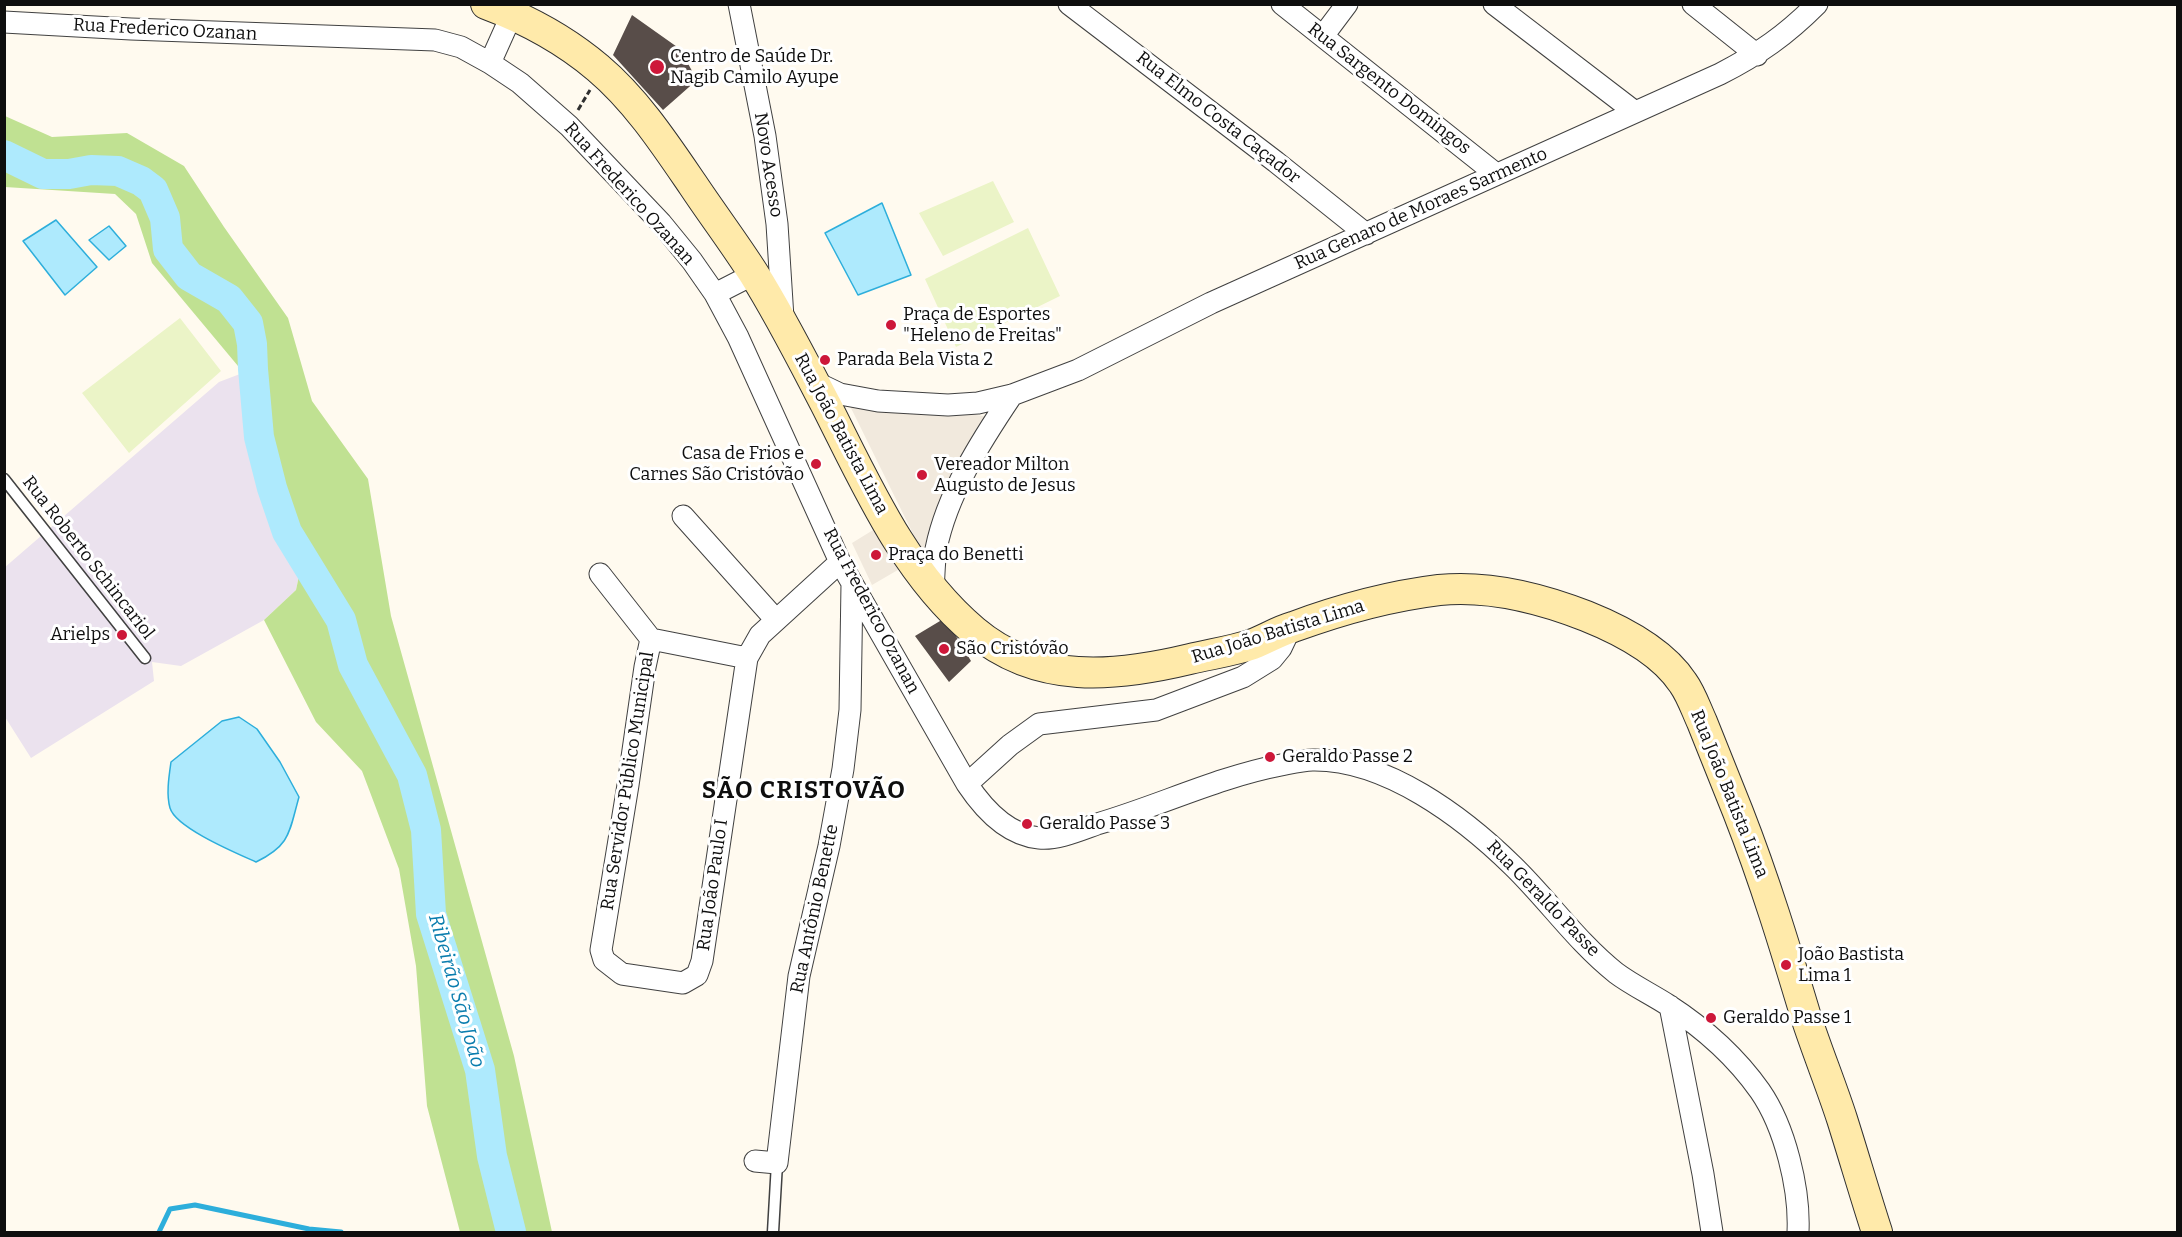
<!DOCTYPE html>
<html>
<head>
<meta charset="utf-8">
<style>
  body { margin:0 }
  #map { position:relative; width:2182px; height:1237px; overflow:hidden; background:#fffaef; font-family:Bitter,serif }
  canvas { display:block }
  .frame { position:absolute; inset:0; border:6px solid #0e0e0e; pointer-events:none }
</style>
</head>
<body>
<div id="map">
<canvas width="2182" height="1237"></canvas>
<div class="frame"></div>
</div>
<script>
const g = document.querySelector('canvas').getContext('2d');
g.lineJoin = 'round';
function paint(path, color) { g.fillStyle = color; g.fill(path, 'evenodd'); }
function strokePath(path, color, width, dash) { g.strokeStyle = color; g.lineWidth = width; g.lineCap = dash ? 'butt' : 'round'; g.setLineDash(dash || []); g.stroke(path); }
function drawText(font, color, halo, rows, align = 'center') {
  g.font = font + ' Bitter,serif'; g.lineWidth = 6; g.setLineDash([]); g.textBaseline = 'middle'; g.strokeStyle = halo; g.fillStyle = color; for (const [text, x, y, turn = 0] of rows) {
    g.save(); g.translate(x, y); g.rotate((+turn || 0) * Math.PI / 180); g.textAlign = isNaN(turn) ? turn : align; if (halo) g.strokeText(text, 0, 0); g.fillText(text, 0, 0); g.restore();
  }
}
paint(new Path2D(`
  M 253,369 L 259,437 L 272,488 L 287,532 L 291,537 L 292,548 L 299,576 L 296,590 L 264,620 L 181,666 L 152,662 L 154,681 L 31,758 L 5,717 L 4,568 L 219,382 Z`), '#ebe2ee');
paint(new Path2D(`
  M 5,116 L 52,137 L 127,133 L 184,166 L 224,227 L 288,318 L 312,401 L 368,479 L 391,616 L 514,1056 L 552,1232 L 460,1232 L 427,1106 L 416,966 L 399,869 L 362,771 L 316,722 L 264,620 L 296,590 L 299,576 L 243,372 L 152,263 L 136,214 L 115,194 L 5,187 Z`), '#c0e192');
paint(new Path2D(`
  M 993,181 L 1014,222 L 943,256 L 919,213 Z
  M 1028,228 L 1060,296 L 956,347 L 925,279 Z
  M 180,318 L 221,371 L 129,453 L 82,393 Z`), '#ebf4c7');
paint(new Path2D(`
  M 849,404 L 943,410 L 989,417 L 926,560 Z
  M 878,527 L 903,567 L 872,585 L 852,543 Z`), '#f1e9dd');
const water = new Path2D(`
  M 882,203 L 911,275 L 858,295 L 825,233 Z
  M 56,220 L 97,267 L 65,295 L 23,241 Z
  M 109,226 L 126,246 L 109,260 L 89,240 Z
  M 239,717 L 257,729 L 280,762 L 299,797 C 289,832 291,845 256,862 C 236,853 176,828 170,808 C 166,794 169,776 171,762 L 222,721 Z`);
paint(water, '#aeeafd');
strokePath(water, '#2daedb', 1.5);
strokePath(new Path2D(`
  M 159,1232 L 170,1209 L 195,1205 L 309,1229 L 341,1232
  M 498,1232 L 510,1230`), '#2daedb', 5);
strokePath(new Path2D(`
  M 4,155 L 43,174 L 69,174 L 91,170 L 118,171 L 141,181 L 153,190 L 165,218 L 168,249 L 189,276 L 229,299 L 248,323 L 252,344 L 253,369 L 259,437 L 272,488 L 287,532 L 341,620 L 353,665 L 412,775 L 426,830 L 431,914 L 480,1070 L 492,1156 L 511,1232`), '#aeeafd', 30);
paint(new Path2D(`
  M 632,15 L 680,49 L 697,80 L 663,110 L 613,55 Z
  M 945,618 L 971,661 L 949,682 L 915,636 Z`), '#584d49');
const lane = new Path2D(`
  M 4,479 L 145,658
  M 773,1232 L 777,1163`);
const street = new Path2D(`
  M 739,4 L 765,136 L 777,224 L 783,318
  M 1069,4 L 1276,162 L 1366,234
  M 1282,4 L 1496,174
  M 1494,4 L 1635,112
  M 1693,4 L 1757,55
  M 4,22 L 131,29 L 435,40 L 461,47 L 490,63 L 520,83 L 569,126 L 661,223 L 692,261 L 715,294 L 738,337 L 840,562 L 967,784 C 983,808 1007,835 1039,838 C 1057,840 1080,830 1097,824 C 1159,806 1218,777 1281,765 C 1291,763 1303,760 1313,760 C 1386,759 1463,817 1513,866 C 1548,900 1577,942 1616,973 C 1632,985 1651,994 1668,1005 C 1702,1027 1736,1057 1760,1091 C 1785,1127 1800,1189 1798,1232
  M 1323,36 L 1347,4
  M 490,63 L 512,14
  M 715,294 L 754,274
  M 813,381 L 840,394 L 878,401 L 948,405 L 978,403 L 1012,395 L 1078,370 L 1211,303 L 1720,74 C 1759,54 1786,35 1817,4
  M 683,516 L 776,620
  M 600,574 L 651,639
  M 933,591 C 934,578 934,563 936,549 C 947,494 981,441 1012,395
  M 747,658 L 651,639 L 645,667 L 628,785 L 601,950 L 604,960 L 622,974 L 683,983 L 697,975 L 702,961 L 747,658 L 760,635 L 840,562
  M 967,784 L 1010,745 L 1039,724 L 1156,710 L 1243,677 L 1272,659 L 1281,648 L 1291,627
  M 1670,1006 L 1703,1174 L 1712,1232
  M 755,1161 L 777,1163 L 799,976 L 829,846 L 843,769 L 850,710 L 852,584`);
const secondary = new Path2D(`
  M 486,4 C 526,19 565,40 598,68 C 636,100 665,144 693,185 C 713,215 735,244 754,274 C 781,317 804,363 827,407 C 867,486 905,573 974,631 C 1038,685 1115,677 1190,659 C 1211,654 1233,651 1253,644 C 1266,639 1279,631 1293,627 C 1339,610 1390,596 1439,590 C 1489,585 1540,598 1586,616 C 1621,630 1662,651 1683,683 C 1691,694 1696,709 1702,722 C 1714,752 1726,782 1738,812 C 1765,881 1785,947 1806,1017 C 1817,1051 1831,1085 1842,1119 C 1854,1157 1865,1195 1877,1232`);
strokePath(lane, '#414141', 13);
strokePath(street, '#414141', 23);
strokePath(secondary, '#303030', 32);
strokePath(new Path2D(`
  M 578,110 L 590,90`), '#303030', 3, [6, 3]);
strokePath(lane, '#fff', 10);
strokePath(street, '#fff', 21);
strokePath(secondary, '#ffeaaa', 30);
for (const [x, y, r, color] of [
  [657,67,8,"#cd1739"],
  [891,325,6,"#cd1739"],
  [825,360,6,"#cd1739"],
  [816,464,6,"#cd1739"],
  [922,475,6,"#cd1739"],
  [876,555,6,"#cd1739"],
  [122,635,6,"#cd1739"],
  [944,649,6,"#cd1739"],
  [1270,757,6,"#cd1739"],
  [1027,824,6,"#cd1739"],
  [1786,965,6,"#cd1739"],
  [1711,1018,6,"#cd1739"]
]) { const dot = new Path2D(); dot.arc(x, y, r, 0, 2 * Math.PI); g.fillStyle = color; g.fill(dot); strokePath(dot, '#fff', 2); }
drawText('18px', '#0e0e0e', '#fff', [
  ["Rua Frederico Ozanan",165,30,3],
  ["Rua Sargento Domingos",1389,89,38],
  ["Rua Elmo Costa Caçador",1218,118,38],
  ["Novo Acesso",768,165,81],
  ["Rua Frederico Ozanan",629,194,48],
  ["Rua Genaro de Moraes Sarmento",1421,209,-24],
  ["Rua João Batista Lima",841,434,62],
  ["Rua Roberto Schincariol",88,558,52],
  ["Rua Frederico Ozanan",871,611,62],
  ["Rua João Batista Lima",1278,632,-17],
  ["Rua Servidor Público Municipal",628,781,-81],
  ["Rua João Batista Lima",1729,794,68],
  ["Rua João Paulo I",713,885,-82],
  ["Rua Geraldo Passe",1543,899,46],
  ["Rua Antônio Benette",815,909,-78]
]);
drawText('18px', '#0e0e0e', '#fff', [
  ["Centro de Saúde Dr.",670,57],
  ["Nagib Camilo Ayupe",670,78],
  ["Praça de Esportes",903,315],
  ["\"Heleno de Freitas\"",903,336],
  ["Parada Bela Vista 2",837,360],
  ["Casa de Frios e",804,454,"right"],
  ["Carnes São Cristóvão",804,475,"right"],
  ["Vereador Milton",934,465],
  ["Augusto de Jesus",934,486],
  ["Praça do Benetti",888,555],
  ["Arielps",110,635,"right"],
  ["São Cristóvão",956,649],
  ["Geraldo Passe 2",1282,757],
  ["Geraldo Passe 3",1039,824],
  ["João Bastista",1798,955],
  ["Lima 1",1798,976],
  ["Geraldo Passe 1",1723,1018]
], 'left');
drawText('italic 20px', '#0a7dae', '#fff', [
  ["Ribeirão São João",456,991,74]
]);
g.letterSpacing = '1.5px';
drawText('bold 24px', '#0e0e0e', '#fff', [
  ["SÃO CRISTOVÃO",804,791]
]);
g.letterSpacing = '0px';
</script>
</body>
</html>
